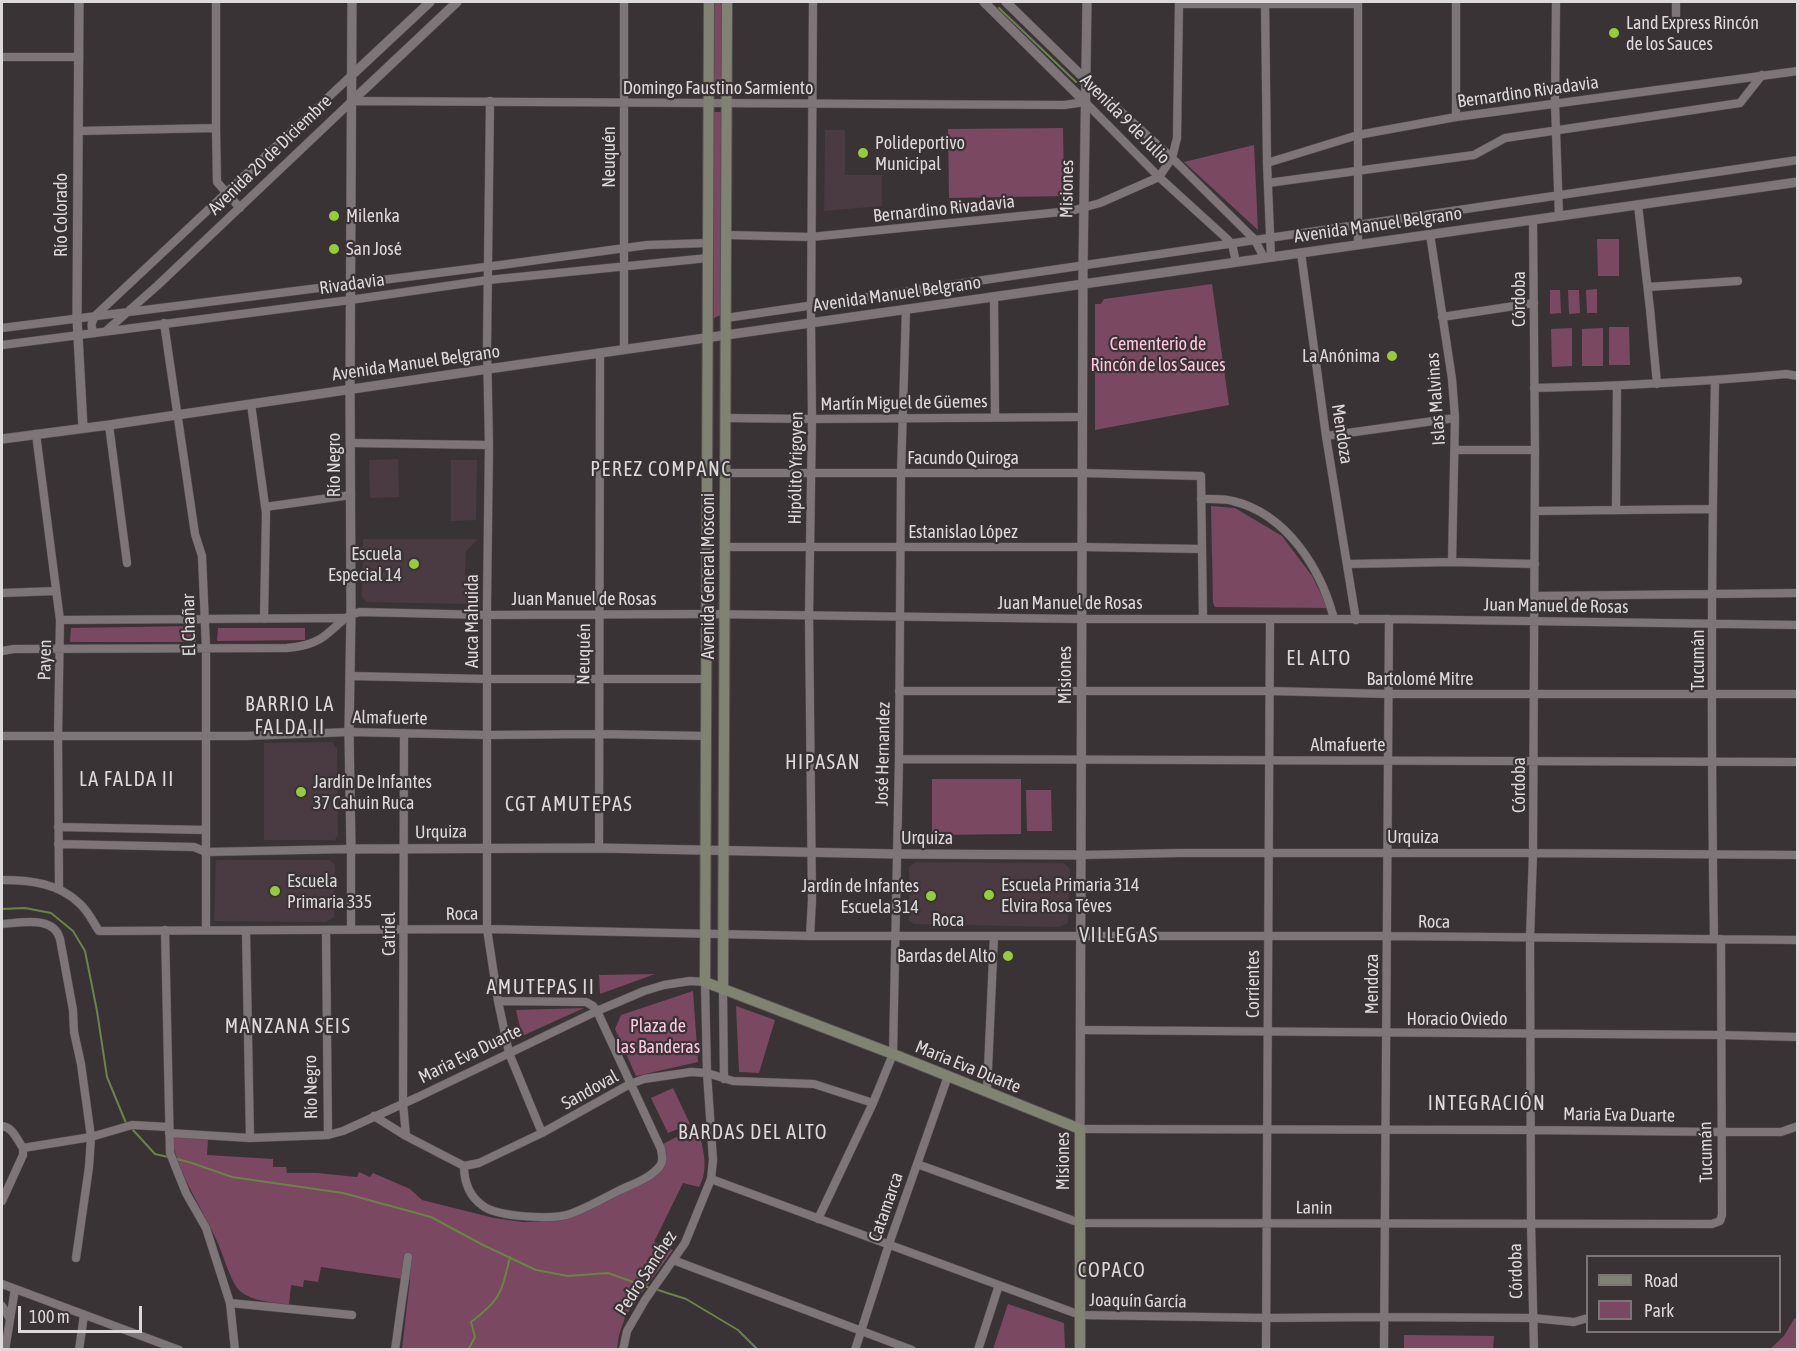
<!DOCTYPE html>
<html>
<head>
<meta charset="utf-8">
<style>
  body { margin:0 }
  #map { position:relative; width:1799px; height:1351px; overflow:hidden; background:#3a3336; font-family:"Asap Condensed",sans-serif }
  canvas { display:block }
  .frame { position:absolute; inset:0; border:3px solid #ddd8da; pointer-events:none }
  .legend { position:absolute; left:1586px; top:1255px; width:195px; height:78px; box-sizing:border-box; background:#3a3336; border:2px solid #7b7578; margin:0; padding:8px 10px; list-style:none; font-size:18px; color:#ddd8da }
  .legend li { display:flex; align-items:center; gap:12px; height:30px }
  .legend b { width:30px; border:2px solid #7b7578 }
  .scale { position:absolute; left:18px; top:1306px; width:124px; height:27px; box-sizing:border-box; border:3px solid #ddd8da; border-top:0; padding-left:8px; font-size:18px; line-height:21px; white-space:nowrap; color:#ddd8da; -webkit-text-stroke:4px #3a3336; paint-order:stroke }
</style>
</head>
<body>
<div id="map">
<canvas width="1799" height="1351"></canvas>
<div class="frame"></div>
<ul class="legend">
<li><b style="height:8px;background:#808272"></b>Road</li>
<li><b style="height:16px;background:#7b4861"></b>Park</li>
</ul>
<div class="scale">100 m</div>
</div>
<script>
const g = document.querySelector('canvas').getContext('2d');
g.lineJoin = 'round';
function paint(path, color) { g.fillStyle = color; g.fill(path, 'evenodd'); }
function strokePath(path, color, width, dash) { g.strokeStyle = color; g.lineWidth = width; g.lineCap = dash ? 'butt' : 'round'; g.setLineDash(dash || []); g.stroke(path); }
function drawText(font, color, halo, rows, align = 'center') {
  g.font = font + ' "Asap Condensed",sans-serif'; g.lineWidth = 4.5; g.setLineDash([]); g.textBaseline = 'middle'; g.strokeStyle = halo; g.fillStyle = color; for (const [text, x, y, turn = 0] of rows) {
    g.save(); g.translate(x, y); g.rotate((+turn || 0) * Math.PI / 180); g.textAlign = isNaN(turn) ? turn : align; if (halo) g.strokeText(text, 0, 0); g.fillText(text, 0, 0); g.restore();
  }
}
paint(new Path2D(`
  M 825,130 L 845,130 L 845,175 L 882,175 L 882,206 L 824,211 Z
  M 398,459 L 399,497 L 370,498 L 369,460 Z
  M 451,460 L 477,460 L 476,520 L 451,521 Z
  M 363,539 L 478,539 L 466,551 L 465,575 L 477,577 L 476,599 L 466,604 L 366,602 L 362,597 Z
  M 332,742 L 337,749 L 338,835 L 335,840 L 264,840 L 264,743 Z
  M 216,860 L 330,860 L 335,865 L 334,917 L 326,922 L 214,921 Z
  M 915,862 L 1064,863 L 1070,869 L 1068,923 L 1059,927 L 914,924 L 909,920 L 909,867 Z`), '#493b41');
paint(new Path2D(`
  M 713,2 L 724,2 L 724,93 L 713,92 Z
  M 714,112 L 724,112 L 723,314 L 714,318 Z
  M 1063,128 L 1064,196 L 949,198 L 948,129 Z
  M 1254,145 L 1258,230 L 1184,162 Z
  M 1597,239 L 1619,239 L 1619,276 L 1598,276 Z
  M 1212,284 L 1229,405 L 1095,430 L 1095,304 L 1101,304 L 1104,299 Z
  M 1597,289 L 1597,313 L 1587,313 L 1586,290 Z
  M 1550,290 L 1560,290 L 1561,313 L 1550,314 Z
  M 1568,290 L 1579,290 L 1580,313 L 1569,314 Z
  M 1609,327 L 1629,327 L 1630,365 L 1609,365 Z
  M 1572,328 L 1572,366 L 1552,367 L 1551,329 Z
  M 1603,328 L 1603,366 L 1582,366 L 1582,329 Z
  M 1211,506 L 1235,508 L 1282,536 L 1312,576 L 1328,608 L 1215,607 L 1213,603 Z
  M 195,626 L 196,642 L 70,642 L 71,628 Z
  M 218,628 L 305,628 L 305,640 L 217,641 Z
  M 932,779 L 1021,779 L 1021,834 L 932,835 Z
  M 1026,790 L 1051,790 L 1052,831 L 1027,831 Z
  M 655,974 L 600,994 L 599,975 Z
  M 693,991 L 698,1062 L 636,1076 L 615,1029 L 621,1015 Z
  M 736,1006 L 775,1020 L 759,1073 L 739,1072 Z
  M 584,1008 L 522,1036 L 516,1010 Z
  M 673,1088 L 690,1124 L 668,1133 L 651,1098 Z
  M 698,1126 C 702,1147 710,1168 699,1187 L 683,1183 L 654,1242 L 673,1250 L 626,1315 L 619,1335 L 617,1349 L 402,1349 L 410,1280 L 321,1267 L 318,1282 L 304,1280 L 303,1287 L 291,1285 L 289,1305 C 273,1302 253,1302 240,1291 C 231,1283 223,1254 217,1241 C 201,1206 178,1174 171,1136 L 208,1139 L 207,1155 L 273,1159 L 273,1167 L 286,1167 L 287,1173 L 317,1173 L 357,1177 L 359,1172 L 370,1177 L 373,1173 L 410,1189 L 422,1200 L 494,1218 L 523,1222 L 553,1221 L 571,1217 L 649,1180 L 665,1161 L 666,1156 L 663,1144 Z
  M 1008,1304 L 1064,1323 L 1065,1349 L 993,1349 Z
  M 1797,1318 L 1797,1349 L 1770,1349 L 1784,1336 L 1794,1319 Z
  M 1404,1335 L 1494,1336 L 1493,1349 L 1404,1349 Z`), '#7b4861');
strokePath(new Path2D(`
  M 999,8 L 1076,82
  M 2,909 L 25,908 L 51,913 L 73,931 L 85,951 L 97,1011 L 107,1077 L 126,1123
  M 133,1130 L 155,1154 L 168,1157
  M 177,1159 L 192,1163 L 232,1177 L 343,1193 L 431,1217 L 483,1245 L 536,1270 L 568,1276 L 608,1273 L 650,1288
  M 658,1290 L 686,1299 L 738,1330 L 758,1350
  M 468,1350 L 475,1337 L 471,1322 C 501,1299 501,1294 510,1257`), '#6a8348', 2);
const minor = new Path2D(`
  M 216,2 L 216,128 L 217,182 L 240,208
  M 1265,2 L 1267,163 L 1271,257
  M 1556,2 L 1555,103 L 1559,216
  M 1179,4 L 1358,4
  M 1676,16 L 1676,2
  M 2,57 L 79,57
  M 1087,81 L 1172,158 L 1255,240 L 1264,258
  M 490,101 L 487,347 L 489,445 L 487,602 L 487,929 L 498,1001 L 509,1053 L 542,1133
  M 1456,117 L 1456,2
  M 78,131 L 216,128
  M 1267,163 L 1358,135 L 1456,117 L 1798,71
  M 1268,183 L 1474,155 L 1505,138 L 1740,103 L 1762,75
  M 1638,205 L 1650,309 L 1657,384
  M 1533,220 L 1535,450 L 1533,853 L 1530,938 L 1531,1223 L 1534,1350
  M 1430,234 L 1452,379 L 1455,418 L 1452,562
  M 726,235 L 811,237 L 1071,211 L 1100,203 L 1159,177 L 1172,158 L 1177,138 L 1179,2
  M 1358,245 L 1358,2
  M 1301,253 L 1326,436 L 1356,620
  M 1648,287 L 1738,281
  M 994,297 L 995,417
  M 1442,317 L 1534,303
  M 726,318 L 1798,160
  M 164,323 L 195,534 L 202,556 L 206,648 L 206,929
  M 2,328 L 501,265 L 647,245 L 708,243
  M 106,331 L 158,285 L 352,101 L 1064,105 L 1085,102 L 1159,177 L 1226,238 L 1232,244 L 1236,262
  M 95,333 C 89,327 92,321 96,315 L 352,75
  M 2,345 L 350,300 L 488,280 L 708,258
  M 624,349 L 624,2
  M 1534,388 C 1619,386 1702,382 1786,374 L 1798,376
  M 251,404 L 266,513 L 264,619
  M 725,418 L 812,419 L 1082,417
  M 109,425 L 127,563
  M 36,434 L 60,620 L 58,737 L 59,888
  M 1326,436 L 1455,418
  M 351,443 L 489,445
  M 1455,450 L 1535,450
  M 725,473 L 1082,473 L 1201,476 L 1203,619
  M 1201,499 C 1212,499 1223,498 1233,501 C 1287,514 1321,569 1334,619
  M 265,507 L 351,495
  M 1616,510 L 1617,386
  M 1535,511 L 1712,509
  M 725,547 L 1082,547 L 1202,549
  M 1348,564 L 1452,562 L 1535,564
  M 2,593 L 56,591
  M 1535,596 L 1798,593
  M 60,620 L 344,618
  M 2,651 L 14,649 L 287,648 C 299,647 310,645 320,639 C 335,630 343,615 360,612 L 487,615 L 706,614 L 1082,619 L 1389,619 L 1798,625
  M 350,676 L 487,679 L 706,679
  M 899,691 L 1270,691 L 1389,694 L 1798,694
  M 404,733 L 403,1103 L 406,1136
  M 2,736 L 246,736 L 349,732 L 488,735 L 598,734 L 706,736
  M 899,759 L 1798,762
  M 58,827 L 206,830
  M 58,844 L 194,847 L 206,852 L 351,849 L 351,929
  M 599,848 L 600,353
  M 1081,855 L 1178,853 L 1533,853 L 1798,855
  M 2,880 C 30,880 59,883 80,904 C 88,911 93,922 99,931 L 487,929 L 810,936 L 1387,936 L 1798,940
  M 2,924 C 21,923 54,915 60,939 L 73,1010 L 74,1032 L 81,1064 L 91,1137 L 89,1167 L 76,1258
  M 165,930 L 170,1153 L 186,1193 L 206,1228 L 230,1303 L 235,1350
  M 246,931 L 250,1138
  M 326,931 L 328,1135
  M 810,936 L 812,900 L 809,615 L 812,419 L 811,323 L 813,2
  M 1714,939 C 1711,753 1711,567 1715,381
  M 723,990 L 724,1079
  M 1080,1030 L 1721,1035 L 1798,1037
  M 987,1091 L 994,936
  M 374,1116 L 406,1136 L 464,1166 L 479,1163 L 542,1133 L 630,1084 L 644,1079 L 691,1072 L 707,1073 L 733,1081 L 814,1084 L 873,1103
  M 2,1126 C 13,1127 17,1140 23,1148 L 91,1137 L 132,1125 L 168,1127
  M 1080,1129 L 1530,1130 L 1721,1132 L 1781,1132 L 1798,1126
  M 169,1133 L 250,1138 L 328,1135 L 343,1131 L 418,1097 L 597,1011 L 644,991 L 664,985 L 690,981 L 705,982 L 707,1073 L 713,1160 L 711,1179 L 685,1243 L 645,1300 L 627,1331 L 623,1350
  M 917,1164 L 1080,1223 L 1712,1224 L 1720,1221 L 1722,1215 L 1721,939
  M 464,1166 C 464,1182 469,1196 483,1206 C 498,1217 552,1220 570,1214 C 587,1208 604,1198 620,1190 C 633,1184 651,1178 660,1166 C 664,1161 662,1155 661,1149 L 597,1011 L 593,1006 L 586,1002 L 498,1001
  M 711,1179 L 1080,1315 L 1266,1318 L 1384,1317 L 1532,1318 L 1574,1322 L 1588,1318
  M 2,1201 L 23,1155 L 23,1148
  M 818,1219 L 873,1103 L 893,1054 L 899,759 L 901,473 L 906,309
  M 673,1260 L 912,1350
  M 2,1284 L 179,1350
  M 230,1303 L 352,1315
  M 2,1306 L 10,1319
  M 5,1350 L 15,1289
  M 79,1350 L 84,1315
  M 395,1350 L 408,1257
  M 855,1350 L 889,1244 L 948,1076
  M 978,1350 L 999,1285
  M 1266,1350 L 1270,619
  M 1384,1350 L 1389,619`);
const tertiary = new Path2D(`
  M 79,2 L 77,318 L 83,428
  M 352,2 L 350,389 L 351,613 L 349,732 L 351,849 L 599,848 L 897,854 L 1081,855
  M 984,2 L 1085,102
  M 1006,2 L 1087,81
  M 352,75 L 430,2
  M 352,101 L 457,2
  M 2,439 L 109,425 L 488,369 L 1798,182
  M 1080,1129 L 1083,266 L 1087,2`);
const secondary = new Path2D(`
  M 709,2 L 705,982 L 893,1054 L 1080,1129 L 1080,1350
  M 723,990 L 727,2`);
strokePath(minor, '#565053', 9);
strokePath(tertiary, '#565053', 10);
strokePath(secondary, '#565053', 12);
strokePath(minor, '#7e7579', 8);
strokePath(tertiary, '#7e7579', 9);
strokePath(secondary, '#808272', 10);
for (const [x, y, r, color] of [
  [1614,33,6,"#95cc3a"],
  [863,153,6,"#95cc3a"],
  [334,216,6,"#95cc3a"],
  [334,249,6,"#95cc3a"],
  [1392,356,6,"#95cc3a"],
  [414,564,6,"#95cc3a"],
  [301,792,6,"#95cc3a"],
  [275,891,6,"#95cc3a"],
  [989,895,6,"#95cc3a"],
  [931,896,6,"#95cc3a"],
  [1008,956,6,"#95cc3a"]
]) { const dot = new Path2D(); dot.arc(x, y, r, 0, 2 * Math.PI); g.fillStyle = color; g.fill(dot); strokePath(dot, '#3a3336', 2); }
drawText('18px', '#ddd8da', '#3a3336', [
  ["Land Express Rincón",1626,23],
  ["de los Sauces",1626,44],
  ["Polideportivo",875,143],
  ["Municipal",875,164],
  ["Milenka",346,216],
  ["San José",346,249],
  ["La Anónima",1380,356,"right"],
  ["Escuela",402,554,"right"],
  ["Especial 14",402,575,"right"],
  ["Jardín De Infantes",313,782],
  ["37 Cahuin Ruca",313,803],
  ["Escuela",287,881],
  ["Primaria 335",287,902],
  ["Escuela Primaria 314",1001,885],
  ["Elvira Rosa Téves",1001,906],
  ["Jardín de Infantes",919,886,"right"],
  ["Escuela 314",919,907,"right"],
  ["Bardas del Alto",996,956,"right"]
], 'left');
drawText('18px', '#ddd8da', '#3a3336', [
  ["Domingo Faustino Sarmiento",718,88],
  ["Bernardino Rivadavia",1528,92,-8],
  ["Avenida 9 de Julio",1125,119,45],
  ["Avenida 20 de Diciembre",270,155,-44],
  ["Neuquén",609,157,-90],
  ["Misiones",1067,189,-89],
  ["Bernardino Rivadavia",944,209,-6],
  ["Río Colorado",61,215,-90],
  ["Avenida Manuel Belgrano",1378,225,-8],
  ["Rivadavia",352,284,-8],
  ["Avenida Manuel Belgrano",897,294,-8],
  ["Córdoba",1519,299,-90],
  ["Avenida Manuel Belgrano",416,363,-8],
  ["Islas Malvinas",1436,399,-94],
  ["Martín Miguel de Güemes",904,403,-1],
  ["Mendoza",1342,434,81],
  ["Facundo Quiroga",963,458],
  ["Río Negro",334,465,-90],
  ["Hipólito Yrigoyen",796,468,-89],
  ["Estanislao López",963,532],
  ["Avenida General Mosconi",708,576,-90],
  ["Juan Manuel de Rosas",584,599],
  ["Juan Manuel de Rosas",1070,603],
  ["Juan Manuel de Rosas",1556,606,1],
  ["Auca Mahuida",472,621,-90],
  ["El Chañar",189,625,-91],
  ["Neuquén",584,654,-89],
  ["Payen",45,660,-89],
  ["Tucumán",1698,660,-90],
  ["Misiones",1065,675,-90],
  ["Bartolomé Mitre",1420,679],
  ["Almafuerte",390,718,1],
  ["Almafuerte",1348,745],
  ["José Hernandez",883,754,-89],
  ["Córdoba",1519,785,-90],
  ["Urquiza",441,832,-1],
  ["Urquiza",1413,837],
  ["Urquiza",927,838],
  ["Roca",462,914,-1],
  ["Roca",948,920],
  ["Roca",1434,922,1],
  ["Catriel",389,934,-90],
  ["Corrientes",1253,984,-90],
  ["Mendoza",1372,984,-90],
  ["Horacio Oviedo",1457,1019],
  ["Maria Eva Duarte",470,1054,-26],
  ["Maria Eva Duarte",968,1067,22],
  ["Río Negro",311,1087,-91],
  ["Sandoval",590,1090,-29],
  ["Maria Eva Duarte",1619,1115,1],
  ["Tucumán",1706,1152,-91],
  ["Misiones",1063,1161,-90],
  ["Catamarca",886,1207,-71],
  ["Lanin",1314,1208,1],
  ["Córdoba",1516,1271,-91],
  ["Pedro Sanchez",646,1273,-57],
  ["Joaquín García",1138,1301,1]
]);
drawText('18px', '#fec6e0', '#3a3336', [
  ["Cementerio de",1158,344],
  ["Rincón de los Sauces",1158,365],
  ["Plaza de",658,1026],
  ["las Banderas",658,1047]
]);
g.letterSpacing = '1.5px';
drawText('20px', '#ddd8da', '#3a3336', [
  ["PEREZ COMPANC",661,470],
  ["EL ALTO",1319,659],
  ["BARRIO LA",290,705],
  ["FALDA II",290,728],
  ["HIPASAN",823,763],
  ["LA FALDA II",127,780],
  ["CGT AMUTEPAS",569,805],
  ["VILLEGAS",1119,936],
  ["AMUTEPAS II",541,988],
  ["MANZANA SEIS",288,1027],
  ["INTEGRACIÓN",1487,1104],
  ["BARDAS DEL ALTO",753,1133],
  ["COPACO",1112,1271]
]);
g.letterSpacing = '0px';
</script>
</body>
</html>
